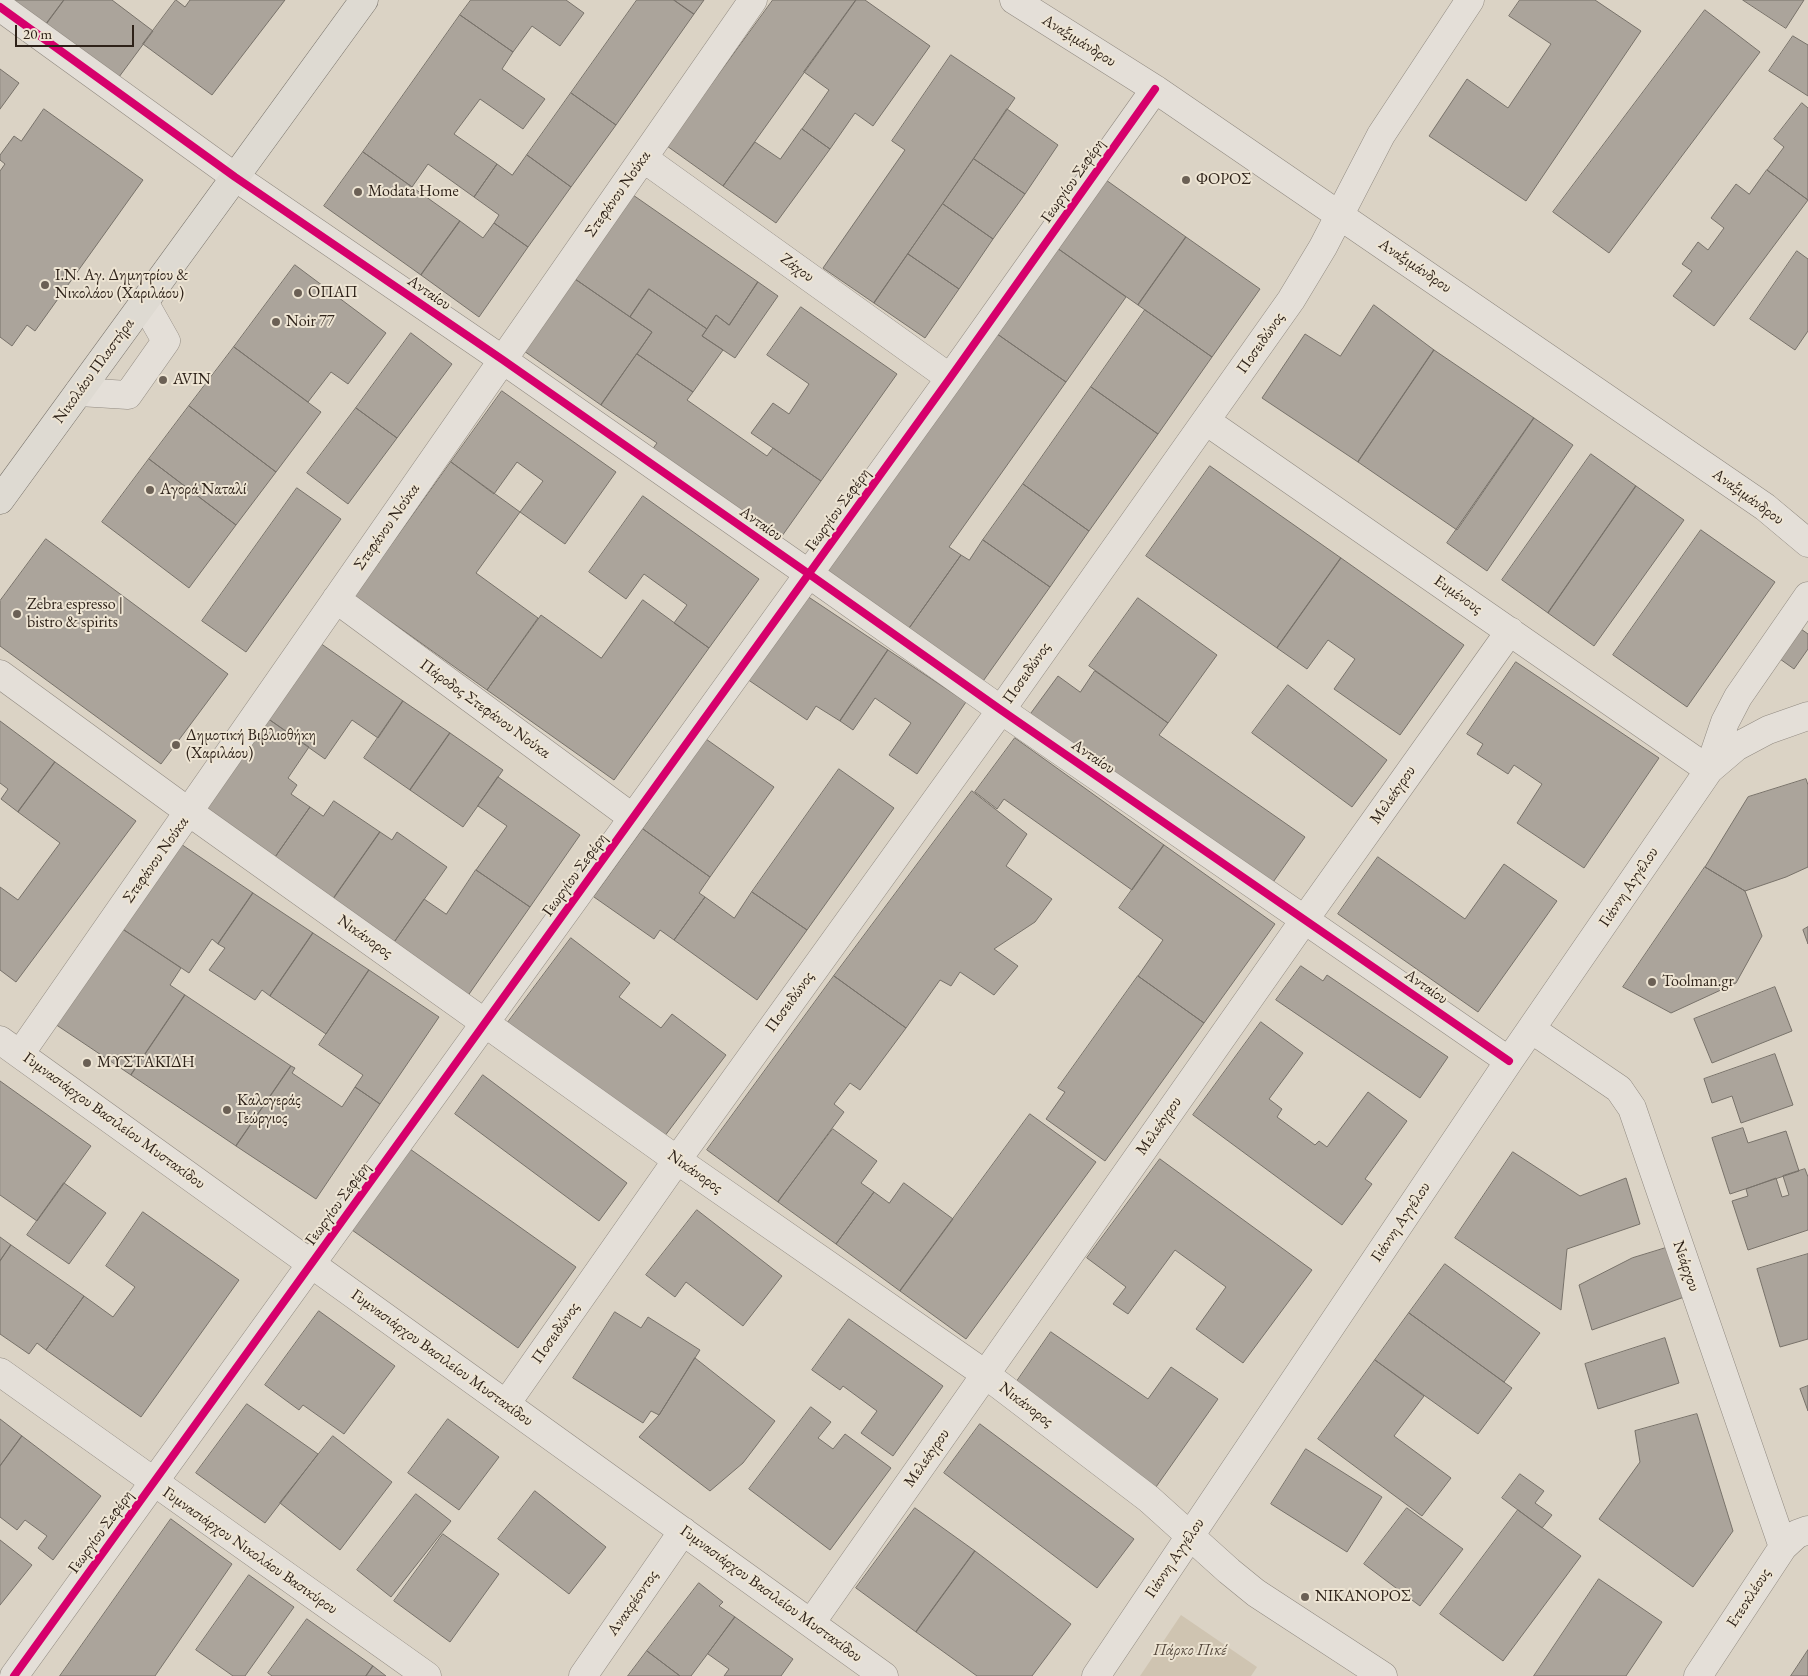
<!DOCTYPE html>
<html>
<head>
<meta charset="utf-8">
<style>
  body { margin:0 }
  #map { position:relative; width:1808px; height:1676px; overflow:hidden; background:#dbd3c5; font-family:"EB Garamond",serif }
  canvas { display:block }
  .scale { position:absolute; left:15px; top:25px; width:119px; height:22px; box-sizing:border-box; border:2px solid #2e2219; border-top:0; padding-left:6px; font-size:15px; line-height:18px; white-space:nowrap; color:#2e2219; -webkit-text-stroke:4px #ede4d3; paint-order:stroke }
</style>
</head>
<body>
<div id="map">
<canvas width="1808" height="1676"></canvas>
<div class="scale">20 m</div>
</div>
<script>
const g = document.querySelector('canvas').getContext('2d');
g.lineJoin = 'round';
function paint(path, color) { g.fillStyle = color; g.fill(path, 'evenodd'); }
function strokePath(path, color, width, dash) { g.strokeStyle = color; g.lineWidth = width; g.lineCap = dash ? 'butt' : 'round'; g.setLineDash(dash || []); g.stroke(path); }
function drawText(font, color, halo, rows, align = 'center') {
  g.font = font + ' "EB Garamond",serif'; g.lineWidth = 4; g.setLineDash([]); g.textBaseline = 'middle'; g.strokeStyle = halo; g.fillStyle = color; for (const [text, x, y, turn = 0] of rows) {
    g.save(); g.translate(x, y); g.rotate((+turn || 0) * Math.PI / 180); g.textAlign = isNaN(turn) ? turn : align; if (halo) g.strokeText(text, 0, 0); g.fillText(text, 0, 0); g.restore();
  }
}
paint(new Path2D(`
  M 1181,1615 L 1257,1667 L 1251,1676 L 1140,1676 Z`), '#cfc4b1');
const building = new Path2D(`
  M 9,0 L 64,0 L 44,27 Z
  M 64,0 L 112,0 L 153,31 L 116,81 L 44,27 Z
  M 176,0 L 185,7 L 190,0 L 285,0 L 212,95 L 143,44 Z
  M 471,0 L 566,0 L 584,13 L 560,46 L 532,26 L 513,52 L 460,15 Z
  M 637,0 L 674,0 L 694,14 L 616,125 L 571,93 Z
  M 674,0 L 704,0 L 694,14 Z
  M 773,0 L 856,0 L 723,186 L 667,146 Z
  M 856,0 L 865,0 L 930,46 L 873,126 L 855,113 L 830,149 L 802,129 L 829,90 L 804,72 Z
  M 1520,0 L 1595,0 L 1641,31 L 1526,201 L 1429,136 L 1467,79 L 1508,108 L 1551,44 L 1509,16 Z
  M 1743,0 L 1804,0 L 1786,28 Z
  M 1705,10 L 1760,52 L 1609,253 L 1553,212 Z
  M 460,15 L 513,52 L 502,69 L 545,99 L 523,129 L 480,99 L 454,134 L 497,164 L 474,197 L 428,164 L 412,187 L 363,152 Z
  M 1793,36 L 1808,45 L 1808,96 L 1769,71 Z
  M 951,55 L 1015,98 L 874,303 L 823,268 L 905,150 L 892,141 Z
  M 0,69 L 19,83 L 0,109 Z
  M 571,93 L 616,125 L 571,187 L 527,155 Z
  M 1802,103 L 1808,108 L 1808,200 L 1767,170 L 1784,147 L 1774,139 Z
  M 44,109 L 143,180 L 35,331 L 27,325 L 12,346 L 0,337 L 0,171 L 5,164 L 0,160 L 0,155 L 14,136 L 21,141 Z
  M 1007,109 L 1058,145 L 1025,194 L 974,159 Z
  M 802,129 L 830,149 L 776,223 L 723,186 L 755,142 L 780,159 Z
  M 363,152 L 460,221 L 421,275 L 324,206 Z
  M 527,155 L 571,187 L 528,247 L 494,223 L 499,215 L 474,197 L 497,164 L 512,175 Z
  M 974,159 L 1025,194 L 993,239 L 943,204 Z
  M 1767,170 L 1808,200 L 1714,326 L 1673,296 L 1692,271 L 1682,264 L 1698,242 L 1708,250 L 1724,228 L 1711,218 L 1736,184 L 1749,194 Z
  M 1099,175 L 1186,237 L 1138,305 L 1050,243 Z
  M 633,195 L 758,282 L 729,325 L 716,315 L 707,329 L 649,289 L 630,317 L 575,279 Z
  M 943,204 L 993,239 L 959,289 L 908,254 Z
  M 460,221 L 483,238 L 494,223 L 528,247 L 479,317 L 421,275 Z
  M 1186,237 L 1260,289 L 1212,357 L 1138,305 Z
  M 1050,243 L 1126,297 L 1066,382 L 990,329 Z
  M 1797,251 L 1808,259 L 1808,331 L 1795,350 L 1750,319 Z
  M 908,254 L 959,289 L 925,338 L 874,303 Z
  M 295,265 L 386,333 L 348,384 L 331,372 L 308,402 L 234,347 Z
  M 575,279 L 652,332 L 601,405 L 524,351 Z
  M 758,282 L 778,296 L 735,358 L 702,336 L 716,315 L 729,325 Z
  M 649,289 L 707,329 L 702,336 L 723,350 L 693,392 L 637,354 L 652,332 L 630,317 Z
  M 1374,305 L 1434,350 L 1358,462 L 1262,398 L 1305,334 L 1340,356 Z
  M 801,307 L 897,374 L 821,481 L 751,433 L 773,403 L 789,414 L 809,384 L 767,355 Z
  M 1145,310 L 1212,357 L 1158,434 L 1091,387 Z
  M 990,329 L 1066,382 L 949,547 L 961,555 L 907,631 L 820,570 Z
  M 411,333 L 452,364 L 397,438 L 356,408 Z
  M 234,347 L 321,412 L 276,472 L 189,406 Z
  M 1434,350 L 1534,418 L 1457,530 L 1358,462 Z
  M 637,354 L 693,392 L 687,400 L 767,456 L 773,448 L 821,481 L 777,543 L 649,454 L 657,443 L 601,405 Z
  M 1091,387 L 1158,434 L 1089,531 L 1023,484 Z
  M 502,391 L 616,472 L 565,544 L 520,512 L 543,481 L 517,462 L 494,494 L 451,462 Z
  M 189,406 L 276,472 L 236,525 L 149,459 Z
  M 356,408 L 397,438 L 348,504 L 307,473 Z
  M 1534,418 L 1573,445 L 1487,571 L 1447,543 Z
  M 1591,454 L 1636,486 L 1548,613 L 1502,580 Z
  M 149,459 L 236,525 L 189,588 L 102,522 Z
  M 451,462 L 520,512 L 476,573 L 538,618 L 487,690 L 355,596 Z
  M 1210,466 L 1341,558 L 1277,648 L 1146,556 Z
  M 1023,484 L 1089,531 L 1050,587 L 983,540 Z
  M 1636,486 L 1684,520 L 1594,646 L 1548,613 Z
  M 297,488 L 341,519 L 246,652 L 202,621 Z
  M 643,496 L 759,579 L 709,648 L 674,623 L 687,605 L 644,574 L 626,599 L 589,572 Z
  M 1701,530 L 1775,582 L 1687,707 L 1613,655 Z
  M 46,539 L 228,674 L 161,764 L 0,646 L 0,601 Z
  M 983,540 L 1050,587 L 981,684 L 907,631 L 961,555 L 969,560 Z
  M 1341,558 L 1464,645 L 1400,735 L 1334,689 L 1355,659 L 1328,640 L 1307,669 L 1277,648 Z
  M 804,594 L 888,650 L 840,721 L 816,706 L 807,720 L 747,679 Z
  M 1138,598 L 1217,655 L 1168,723 L 1089,666 Z
  M 643,600 L 709,648 L 614,780 L 487,690 L 541,615 L 601,658 Z
  M 1801,629 L 1808,634 L 1808,649 L 1794,669 L 1780,659 Z
  M 320,643 L 403,701 L 378,738 L 352,720 L 325,759 L 267,718 Z
  M 888,650 L 966,702 L 917,774 L 889,755 L 911,723 L 875,698 L 853,730 L 840,721 Z
  M 1516,662 L 1659,758 L 1584,868 L 1517,823 L 1542,784 L 1514,765 L 1508,774 L 1477,754 L 1483,744 L 1467,734 Z
  M 1095,671 L 1168,723 L 1159,735 L 1305,837 L 1271,885 L 1028,717 L 1058,676 L 1080,692 Z
  M 1288,685 L 1387,760 L 1352,807 L 1252,733 Z
  M 403,701 L 450,733 L 410,790 L 364,758 Z
  M 267,718 L 309,747 L 288,778 L 297,785 L 291,794 L 310,807 L 273,860 L 203,811 Z
  M 0,721 L 55,762 L 18,812 L 1,799 L 8,789 L 0,783 Z
  M 450,733 L 503,770 L 463,827 L 410,790 Z
  M 1015,738 L 1164,845 L 1132,890 L 1004,799 L 997,809 L 975,792 Z
  M 706,739 L 774,787 L 710,877 L 643,829 Z
  M 55,762 L 136,821 L 16,982 L 0,970 L 0,887 L 18,900 L 60,843 L 18,812 Z
  M 839,769 L 894,808 L 807,930 L 752,892 Z
  M 498,777 L 580,835 L 530,907 L 476,870 L 507,826 L 478,806 Z
  M 1806,779 L 1808,785 L 1808,867 L 1786,877 L 1745,891 L 1705,867 L 1748,797 Z
  M 972,791 L 1027,834 L 1006,866 L 1052,899 L 1035,922 L 994,949 L 1018,966 L 994,995 L 960,972 L 951,986 L 940,980 L 906,1028 L 834,976 Z
  M 334,801 L 380,832 L 331,902 L 268,867 L 310,807 L 323,816 Z
  M 643,829 L 710,877 L 699,893 L 705,897 L 674,940 L 660,930 L 654,939 L 594,897 Z
  M 380,832 L 392,840 L 397,832 L 447,867 L 392,945 L 331,902 Z
  M 175,840 L 253,893 L 218,944 L 212,939 L 189,973 L 118,926 Z
  M 1164,845 L 1275,924 L 1204,1023 L 1138,976 L 1163,940 L 1119,908 Z
  M 1378,857 L 1465,919 L 1504,864 L 1557,901 L 1478,1012 L 1338,914 Z
  M 1705,867 L 1745,891 L 1762,936 L 1736,983 L 1671,1013 L 1623,987 Z
  M 476,870 L 530,907 L 467,997 L 392,945 L 424,899 L 446,914 Z
  M 752,892 L 807,930 L 757,1000 L 674,940 L 705,897 L 734,918 Z
  M 253,893 L 313,933 L 270,996 L 262,990 L 255,1000 L 209,970 L 225,948 L 218,944 Z
  M 118,926 L 181,968 L 170,985 L 185,995 L 131,1075 L 52,1022 Z
  M 1808,927 L 1808,944 L 1803,930 Z
  M 313,933 L 369,970 L 326,1034 L 270,996 Z
  M 571,938 L 630,983 L 619,997 L 661,1028 L 672,1014 L 726,1055 L 661,1141 L 506,1025 Z
  M 1301,966 L 1323,981 L 1327,975 L 1448,1057 L 1420,1098 L 1276,1000 Z
  M 369,970 L 439,1017 L 380,1104 L 355,1087 L 363,1075 L 319,1045 Z
  M 834,976 L 906,1028 L 860,1090 L 850,1083 L 834,1104 L 844,1112 L 778,1202 L 707,1150 Z
  M 1138,976 L 1204,1023 L 1105,1161 L 1046,1119 L 1065,1092 L 1058,1088 Z
  M 1775,987 L 1792,1031 L 1712,1063 L 1694,1019 Z
  M 185,995 L 291,1066 L 236,1146 L 131,1075 Z
  M 1261,1022 L 1303,1053 L 1269,1099 L 1282,1109 L 1277,1117 L 1315,1145 L 1319,1141 L 1327,1147 L 1368,1092 L 1407,1121 L 1365,1179 L 1372,1184 L 1342,1225 L 1193,1115 Z
  M 1775,1054 L 1793,1105 L 1741,1123 L 1732,1096 L 1712,1103 L 1704,1079 Z
  M 291,1066 L 295,1068 L 292,1073 L 342,1107 L 355,1087 L 380,1104 L 316,1199 L 236,1146 Z
  M 483,1075 L 627,1183 L 599,1221 L 455,1114 Z
  M 0,1081 L 91,1146 L 37,1221 L 0,1195 Z
  M 1030,1114 L 1096,1162 L 966,1339 L 900,1291 Z
  M 1743,1128 L 1748,1143 L 1786,1131 L 1799,1171 L 1730,1194 L 1712,1138 Z
  M 833,1129 L 877,1161 L 861,1183 L 874,1192 L 836,1244 L 778,1202 Z
  M 410,1149 L 576,1267 L 518,1348 L 352,1230 Z
  M 1513,1152 L 1580,1196 L 1626,1178 L 1640,1224 L 1567,1249 L 1561,1310 L 1455,1238 Z
  M 1160,1159 L 1312,1270 L 1243,1363 L 1196,1329 L 1226,1287 L 1175,1250 L 1128,1314 L 1113,1304 L 1126,1287 L 1087,1258 Z
  M 1805,1169 L 1808,1177 L 1808,1230 L 1748,1250 L 1732,1201 L 1748,1196 L 1746,1189 L 1776,1178 L 1782,1197 L 1789,1195 L 1783,1176 Z
  M 64,1183 L 106,1213 L 69,1264 L 27,1235 Z
  M 904,1183 L 953,1219 L 900,1291 L 836,1244 L 874,1192 L 889,1203 Z
  M 697,1210 L 782,1276 L 743,1326 L 686,1282 L 675,1297 L 646,1275 Z
  M 143,1212 L 239,1280 L 141,1417 L 46,1350 L 84,1296 L 113,1317 L 135,1287 L 106,1266 Z
  M 0,1237 L 11,1245 L 0,1261 Z
  M 11,1245 L 84,1296 L 46,1350 L 37,1343 L 29,1354 L 0,1334 L 0,1261 Z
  M 1669,1247 L 1687,1296 L 1592,1330 L 1579,1285 L 1632,1258 Z
  M 1808,1254 L 1808,1339 L 1780,1347 L 1757,1269 Z
  M 1445,1264 L 1540,1333 L 1504,1382 L 1409,1313 Z
  M 319,1311 L 395,1366 L 344,1434 L 303,1405 L 299,1410 L 265,1385 Z
  M 615,1312 L 641,1328 L 648,1317 L 700,1350 L 659,1415 L 651,1411 L 643,1423 L 573,1378 Z
  M 1409,1313 L 1512,1388 L 1478,1434 L 1375,1360 Z
  M 849,1319 L 943,1386 L 893,1456 L 861,1433 L 877,1411 L 843,1386 L 840,1390 L 812,1370 Z
  M 1051,1332 L 1148,1399 L 1171,1367 L 1218,1399 L 1156,1487 L 1013,1387 Z
  M 1665,1338 L 1679,1383 L 1598,1409 L 1585,1364 Z
  M 695,1358 L 775,1421 L 743,1463 L 710,1491 L 639,1437 L 659,1415 Z
  M 1375,1360 L 1424,1396 L 1394,1436 L 1451,1478 L 1422,1516 L 1318,1439 Z
  M 1808,1386 L 1808,1411 L 1800,1389 Z
  M 247,1404 L 318,1454 L 265,1523 L 196,1473 Z
  M 811,1407 L 831,1422 L 818,1438 L 833,1449 L 845,1434 L 891,1468 L 830,1550 L 749,1489 Z
  M 1697,1414 L 1733,1531 L 1693,1587 L 1599,1519 L 1640,1462 L 1635,1431 Z
  M 0,1419 L 22,1436 L 0,1466 Z
  M 448,1419 L 499,1457 L 459,1510 L 408,1473 Z
  M 980,1424 L 1134,1539 L 1097,1588 L 944,1473 Z
  M 22,1436 L 101,1496 L 53,1560 L 38,1548 L 47,1536 L 25,1520 L 17,1530 L 0,1517 L 0,1466 Z
  M 333,1436 L 392,1482 L 340,1550 L 280,1503 Z
  M 1306,1449 L 1382,1497 L 1347,1552 L 1271,1504 Z
  M 1520,1474 L 1544,1491 L 1535,1503 L 1552,1515 L 1542,1528 L 1502,1498 Z
  M 535,1491 L 606,1547 L 569,1594 L 498,1539 Z
  M 416,1494 L 451,1521 L 391,1597 L 357,1570 Z
  M 915,1508 L 975,1551 L 916,1632 L 856,1588 Z
  M 1407,1508 L 1463,1549 L 1420,1606 L 1364,1564 Z
  M 1518,1510 L 1581,1556 L 1503,1661 L 1440,1614 Z
  M 171,1519 L 232,1564 L 155,1676 L 60,1676 Z
  M 443,1534 L 499,1574 L 450,1642 L 394,1601 Z
  M 0,1540 L 32,1565 L 0,1605 Z
  M 975,1551 L 1071,1624 L 1032,1676 L 977,1676 L 916,1632 Z
  M 249,1575 L 294,1607 L 245,1676 L 233,1676 L 196,1650 Z
  M 1599,1579 L 1662,1622 L 1626,1676 L 1534,1676 Z
  M 699,1583 L 723,1602 L 719,1606 L 735,1617 L 691,1676 L 680,1676 L 647,1651 Z
  M 735,1617 L 793,1659 L 781,1676 L 724,1676 L 729,1669 L 708,1654 Z
  M 307,1619 L 373,1666 L 366,1676 L 272,1676 L 268,1673 Z
  M 1808,1650 L 1808,1676 L 1791,1676 Z
  M 647,1651 L 680,1676 L 628,1676 Z
  M 373,1666 L 386,1676 L 366,1676 Z`);
paint(building, '#aba49b');
strokePath(building, '#78726a', 1);
const minor = new Path2D(`
  M 1014,0 L 1155,89 L 1765,507 L 1808,543
  M 0,7 L 235,177 L 503,360 L 809,574 L 1001,710 L 1509,1061
  M 643,158 L 950,378
  M 79,392 L 128,395 L 166,341 L 144,302
  M 1206,421 L 1709,770
  M 336,599 L 633,818
  M 0,674 L 189,812 L 677,1160 L 985,1374 L 1149,1499 L 1229,1571 L 1256,1593 L 1383,1676
  M 1709,769 L 1725,722 L 1738,697 L 1808,596
  M 1531,1029 L 1619,1089 L 1632,1108 L 1783,1547
  M 0,1040 L 884,1676
  M 20,1054 L 753,0
  M 0,1372 L 427,1676
  M 506,1404 L 677,1160 L 1001,710 L 1291,300 L 1323,247 L 1381,135 L 1470,0
  M 811,1623 L 1305,919 L 1510,631
  M 14,1676 L 950,378 L 1155,89
  M 583,1676 L 683,1531
  M 1096,1676 L 1509,1061 L 1709,770 L 1736,747 L 1768,730 L 1808,716
  M 1698,1676 L 1783,1547 L 1797,1534 L 1808,1530`);
const major = new Path2D(`
  M 0,500 L 364,0`);
strokePath(minor, '#918a81', 29);
strokePath(major, '#78726a', 29);
strokePath(minor, '#e4dfd8', 28);
strokePath(major, '#dedad2', 28);
strokePath(new Path2D(`
  M 0,7 L 235,177 L 503,360 L 809,574 L 1001,710 L 1509,1061
  M 14,1676 L 950,378 L 1155,89`), '#d6006c', 8);
for (const [x, y, r, color] of [
  [1186,180,5,"#6b6055"],
  [358,192,5,"#6b6055"],
  [45,285,5,"#6b6055"],
  [298,293,5,"#6b6055"],
  [276,322,5,"#6b6055"],
  [163,380,5,"#6b6055"],
  [150,490,5,"#6b6055"],
  [17,614,5,"#6b6055"],
  [176,745,5,"#6b6055"],
  [1652,982,5,"#6b6055"],
  [87,1063,5,"#6b6055"],
  [227,1110,5,"#6b6055"],
  [1305,1597,5,"#6b6055"]
]) { const dot = new Path2D(); dot.arc(x, y, r, 0, 2 * Math.PI); g.fillStyle = color; g.fill(dot); strokePath(dot, '#ede4d3', 2); }
drawText('16px', '#2e2219', '#ede4d3', [
  ["Αναξιμάνδρου",1079,41,32],
  ["Γεωργίου Σεφέρη",1073,181,-55],
  ["Στεφάνου Νούκα",618,194,-55],
  ["Αναξιμάνδρου",1415,266,34],
  ["Ζάχου",797,268,36],
  ["Ανταίου",429,293,34],
  ["Ποσειδώνος",1261,343,-55],
  ["Νικολάου Πλαστήρα",94,371,-54],
  ["Αναξιμάνδρου",1748,497,36],
  ["Γεωργίου Σεφέρη",838,510,-54],
  ["Ανταίου",761,524,35],
  ["Στεφάνου Νούκα",387,527,-55],
  ["Ευμένους",1458,595,35],
  ["Ποσειδώνος",1027,673,-55],
  ["Πάροδος Στεφάνου Νούκα",485,709,36],
  ["Ανταίου",1093,757,34],
  ["Μελεάγρου",1393,795,-55],
  ["Στεφάνου Νούκα",156,860,-55],
  ["Γεωργίου Σεφέρη",575,875,-54],
  ["Γιάννη Αγγέλου",1629,887,-56],
  ["Νικάνορος",365,937,35],
  ["Ανταίου",1426,987,35],
  ["Ποσειδώνος",790,1002,-54],
  ["Γυμνασιάρχου Βασιλείου Μυστακίδου",114,1121,36],
  ["Μελεάγρου",1159,1126,-55],
  ["Νικάνορος",695,1172,35],
  ["Γεωργίου Σεφέρη",338,1204,-54],
  ["Γιάννη Αγγέλου",1401,1222,-56],
  ["Νεάρχου",1686,1266,71],
  ["Ποσειδώνος",556,1333,-55],
  ["Γυμνασιάρχου Βασιλείου Μυστακίδου",442,1358,36],
  ["Νικάνορος",1026,1405,37],
  ["Μελεάγρου",927,1458,-55],
  ["Γεωργίου Σεφέρη",101,1532,-54],
  ["Γυμνασιάρχου Νικολάου Βασικύρου",250,1551,35],
  ["Γιάννη Αγγέλου",1175,1558,-56],
  ["Γυμνασιάρχου Βασιλείου Μυστακίδου",771,1594,36],
  ["Ετεοκλέους",1749,1598,-57],
  ["Ανακρέοντος",633,1603,-55]
]);
drawText('16px', '#2e2219', '#ede4d3', [
  ["ΦΟΡΟΣ",1196,180],
  ["Modata Home",368,192],
  ["Ι.Ν. Αγ. Δημητρίου &",55,276],
  ["Νικολάου (Χαριλάου)",55,294],
  ["ΟΠΑΠ",308,293],
  ["Noir 77",286,322],
  ["AVIN",173,380],
  ["Αγορά Ναταλί",160,490],
  ["Zebra espresso |",27,605],
  ["bistro & spirits",27,623],
  ["Δημοτική Βιβλιοθήκη",186,736],
  ["(Χαριλάου)",186,754],
  ["Toolman.gr",1662,982],
  ["ΜΥΣΤΑΚΙΔΗ",97,1063],
  ["Καλογεράς",237,1101],
  ["Γεώργιος",237,1119],
  ["ΝΙΚΑΝΟΡΟΣ",1315,1597]
], 'left');
drawText('italic 16px', '#54473b', '#ede4d3', [
  ["Πάρκο Πικέ",1190,1651]
]);
</script>
</body>
</html>
